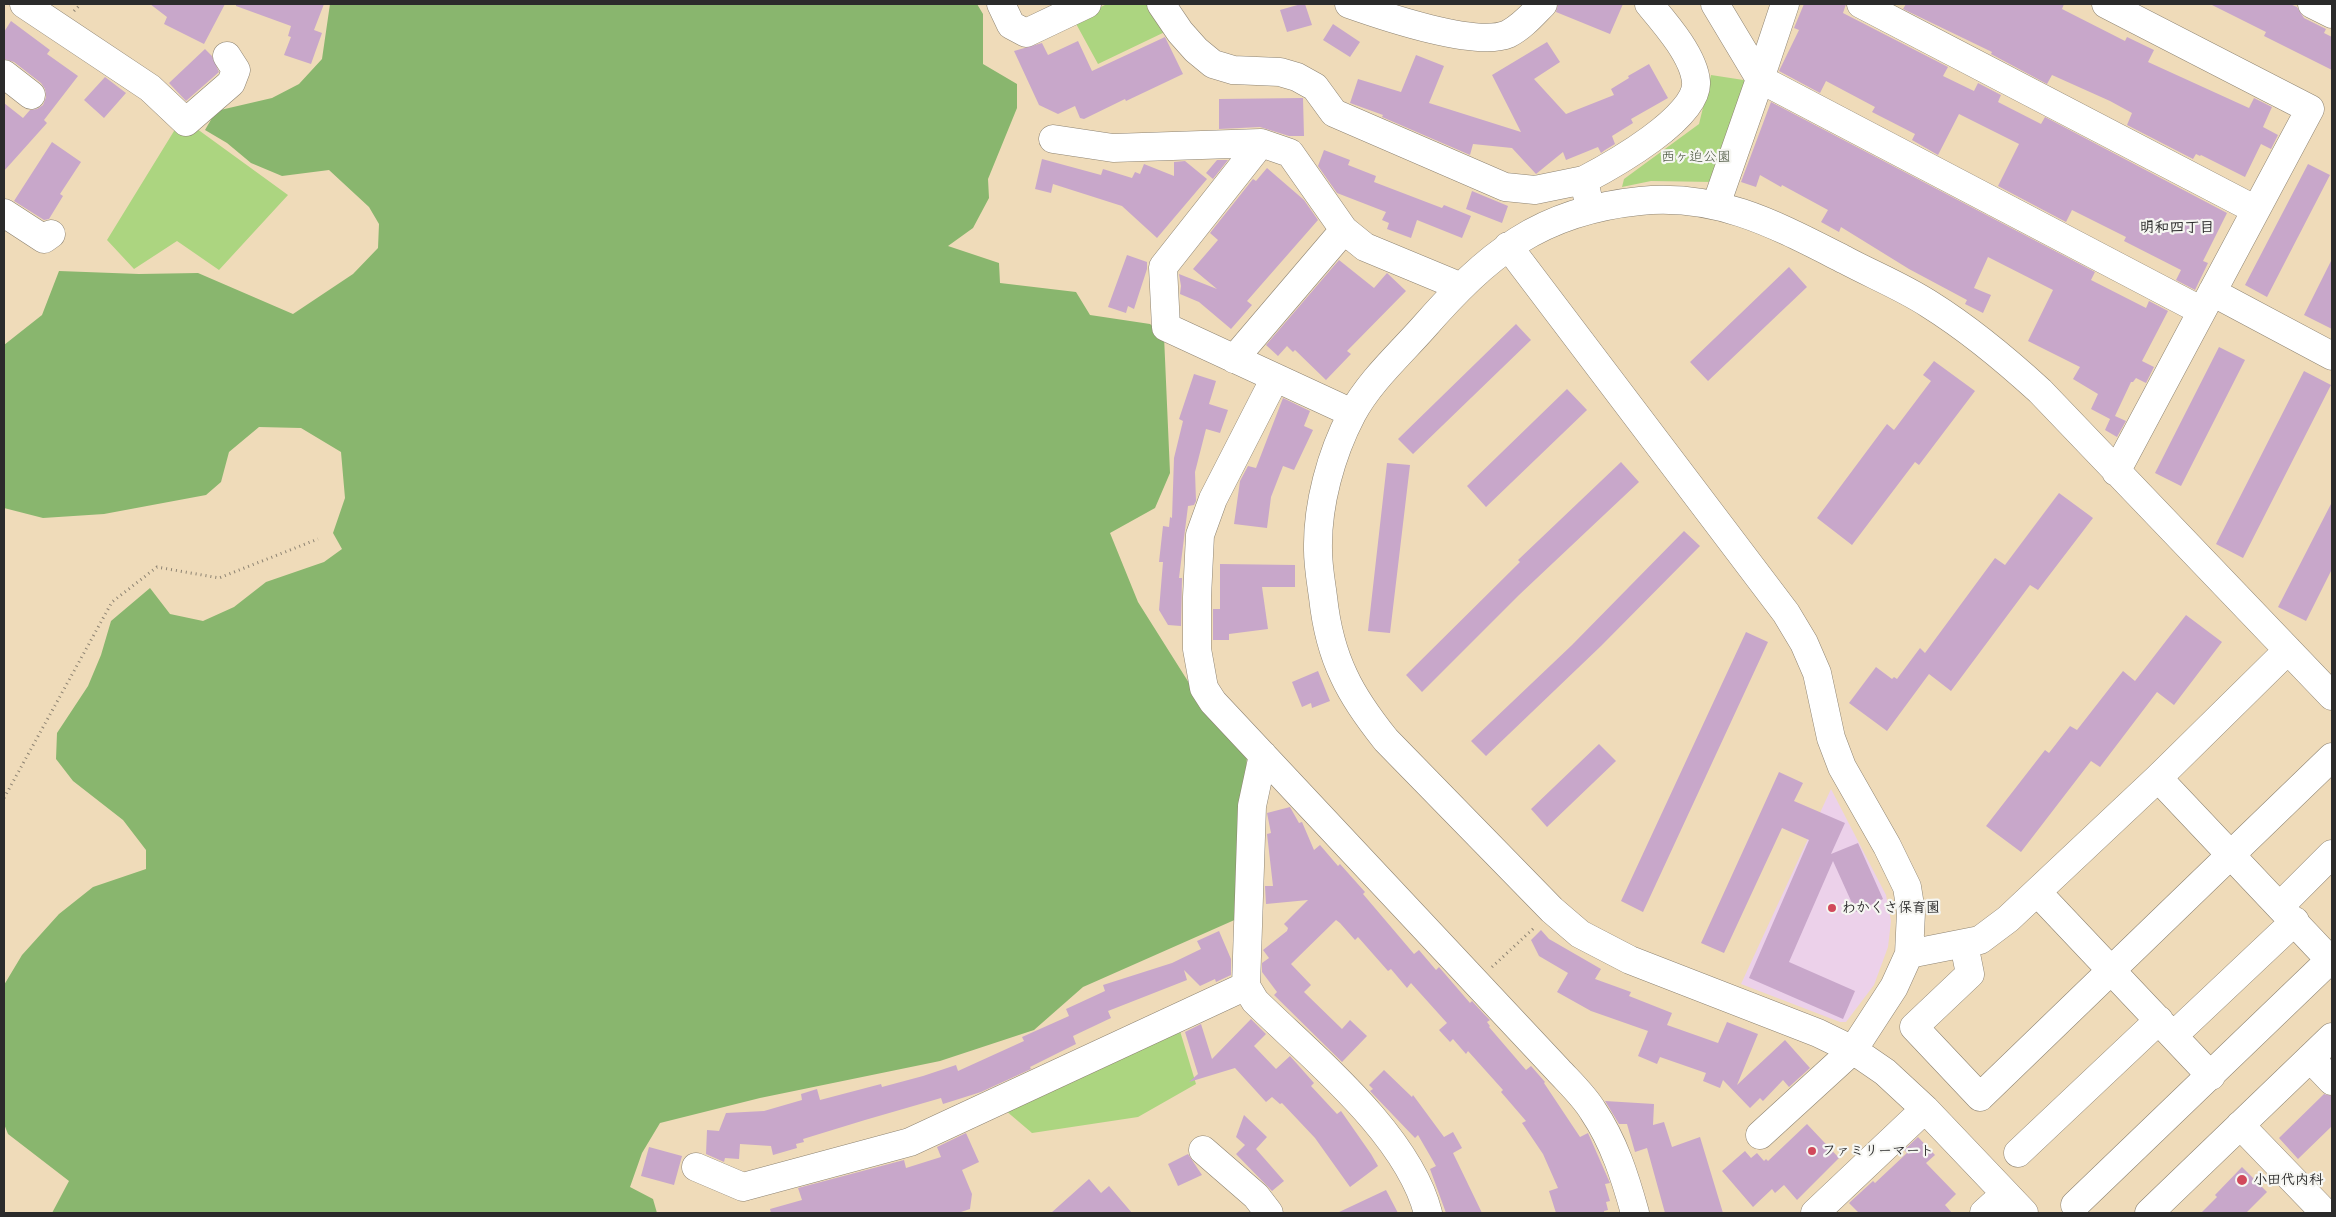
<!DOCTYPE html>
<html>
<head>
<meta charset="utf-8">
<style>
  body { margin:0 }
  #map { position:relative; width:2336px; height:1217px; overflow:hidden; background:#efdbb9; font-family:"Shantell Sans",sans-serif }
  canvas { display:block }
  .frame { position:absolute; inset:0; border:5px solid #2b2b2b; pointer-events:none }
</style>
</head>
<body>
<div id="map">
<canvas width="2336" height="1217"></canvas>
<div class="frame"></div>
</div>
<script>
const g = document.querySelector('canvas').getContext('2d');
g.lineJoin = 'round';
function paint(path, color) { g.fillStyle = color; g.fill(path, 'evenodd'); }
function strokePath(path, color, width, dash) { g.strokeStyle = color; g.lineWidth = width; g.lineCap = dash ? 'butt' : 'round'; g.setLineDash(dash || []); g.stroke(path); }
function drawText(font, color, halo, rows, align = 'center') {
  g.font = font + ' "Shantell Sans","Klee One",sans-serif'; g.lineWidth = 4.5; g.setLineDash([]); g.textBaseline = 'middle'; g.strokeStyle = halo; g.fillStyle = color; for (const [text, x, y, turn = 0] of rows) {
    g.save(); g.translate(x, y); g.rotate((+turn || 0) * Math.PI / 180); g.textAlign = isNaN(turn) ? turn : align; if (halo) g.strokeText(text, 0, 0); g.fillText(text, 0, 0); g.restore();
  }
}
paint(new Path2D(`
  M 1831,789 L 1886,895 L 1891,921 L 1888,947 L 1874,985 L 1846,1022 L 1840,1022 L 1741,984 Z`), '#ecd1ea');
paint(new Path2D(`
  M 1107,4 L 1150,4 L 1169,30 L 1098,64 L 1074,20 Z
  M 1711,75 L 1750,81 L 1713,182 L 1651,181 L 1622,187 L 1624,179 L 1699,124 Z
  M 182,118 L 288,195 L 219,270 L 177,241 L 134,269 L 107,240 Z
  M 1180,1031 L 1196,1084 L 1138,1117 L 1032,1133 L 1005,1110 Z`), '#acd580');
paint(new Path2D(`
  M 330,4 L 977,4 L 983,14 L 983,64 L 1017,84 L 1017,108 L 988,179 L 989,198 L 973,228 L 948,246 L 999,263 L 1000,283 L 1076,292 L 1090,315 L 1150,324 L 1164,336 L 1170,473 L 1155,508 L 1110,533 L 1138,602 L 1201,702 L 1247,755 L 1239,918 L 1083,987 L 1034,1030 L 940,1061 L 760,1098 L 660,1123 L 642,1153 L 630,1187 L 653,1199 L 657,1213 L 52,1213 L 69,1181 L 8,1134 L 4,1124 L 4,985 L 22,955 L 59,914 L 93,887 L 146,869 L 146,850 L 123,820 L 73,781 L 56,759 L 57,733 L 88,686 L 101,655 L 111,621 L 150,588 L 170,614 L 203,621 L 234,607 L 266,582 L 324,562 L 342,549 L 333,533 L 345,498 L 341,452 L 301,428 L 259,427 L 229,452 L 221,482 L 206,495 L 104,514 L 43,518 L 4,508 L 4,345 L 42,315 L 59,271 L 139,274 L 198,273 L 293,314 L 353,274 L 378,248 L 379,224 L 369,207 L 329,170 L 282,176 L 251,163 L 227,143 L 205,130 L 216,111 L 272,98 L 299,84 L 322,59 Z`), '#89b66e');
paint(new Path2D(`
  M 150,4 L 225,4 L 204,44 L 164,24 L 167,17 Z
  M 236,4 L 324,4 L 314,30 L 322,33 L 311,64 L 284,55 L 291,37 L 288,36 L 291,26 L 236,6 Z
  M 1301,4 L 1305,4 L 1312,25 L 1287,32 L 1280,10 Z
  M 1558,4 L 1623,4 L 1610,34 L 1556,12 Z
  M 1804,4 L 1846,4 L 1843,13 L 1948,67 L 1943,76 L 1974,91 L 1978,83 L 2001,95 L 1998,102 L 2041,124 L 2045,117 L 2227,213 L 2203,261 L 2208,263 L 2195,290 L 2176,280 L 2181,270 L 2124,241 L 2126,237 L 2072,210 L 2066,222 L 1998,186 L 2019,144 L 1959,114 L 1938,155 L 1912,140 L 1915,134 L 1872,112 L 1875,107 L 1826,81 L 1820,93 L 1779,71 L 1799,30 L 1794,28 Z
  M 1906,4 L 2064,4 L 2062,9 L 2125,41 L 2127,37 L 2154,50 L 2148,62 L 2249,108 L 2254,98 L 2272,107 L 2263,127 L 2278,135 L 2271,149 L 2261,144 L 2245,177 L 2201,155 L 2200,156 L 2196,154 L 2193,159 L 2127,125 L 2132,113 L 2110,101 L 2052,75 L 2047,84 L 1991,54 L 1992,52 L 1903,9 Z
  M 2210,4 L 2290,4 L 2297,7 L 2304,18 L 2326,29 L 2324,33 L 2332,37 L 2332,70 L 2264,36 L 2266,32 Z
  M 11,21 L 50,50 L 47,54 L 78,76 L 44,120 L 47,123 L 4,171 L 4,103 L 23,118 L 30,110 L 37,109 L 43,105 L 46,97 L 45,89 L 41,83 L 14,62 L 4,59 L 4,32 Z
  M 1333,24 L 1360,42 L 1350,57 L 1323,40 Z
  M 1165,37 L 1183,74 L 1126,101 L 1125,99 L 1084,119 L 1080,118 L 1075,106 L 1058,114 L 1039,105 L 1014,51 L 1042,43 L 1048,55 L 1078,41 L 1092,71 Z
  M 1547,42 L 1560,62 L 1534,79 L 1566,114 L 1614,95 L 1611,89 L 1629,78 L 1628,76 L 1649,64 L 1668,98 L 1631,119 L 1633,123 L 1612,136 L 1615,144 L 1605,150 L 1601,153 L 1598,147 L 1566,160 L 1563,152 L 1536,174 L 1512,148 L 1473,144 L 1470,155 L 1382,117 L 1383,115 L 1350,103 L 1358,79 L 1401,92 L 1416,55 L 1444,66 L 1429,103 L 1521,132 L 1492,75 Z
  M 205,49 L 212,56 L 219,72 L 186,101 L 169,83 Z
  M 105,77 L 126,93 L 104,118 L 84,100 Z
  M 1303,98 L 1304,136 L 1289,136 L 1260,127 L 1219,129 L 1219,99 Z
  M 1771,102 L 2095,272 L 2091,280 L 2146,308 L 2149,301 L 2168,311 L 2142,361 L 2154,367 L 2146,383 L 2136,378 L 2133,382 L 2131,382 L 2115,416 L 2126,421 L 2117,437 L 2105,430 L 2110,419 L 2091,409 L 2098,394 L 2073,379 L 2080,367 L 2028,341 L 2053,290 L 1988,257 L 1974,288 L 1991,295 L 1983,313 L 1965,304 L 1967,300 L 1909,269 L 1841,227 L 1839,232 L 1821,222 L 1828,210 L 1782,185 L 1781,187 L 1760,175 L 1756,187 L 1741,182 Z
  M 52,142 L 81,162 L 60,194 L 63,196 L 49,219 L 44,220 L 14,201 Z
  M 1324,150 L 1350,160 L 1348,165 L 1376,176 L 1374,182 L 1442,208 L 1444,205 L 1471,216 L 1462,238 L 1417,220 L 1411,238 L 1387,229 L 1389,223 L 1382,220 L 1386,212 L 1337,193 L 1318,166 Z
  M 1042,159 L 1101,175 L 1103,169 L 1132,178 L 1135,172 L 1140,174 L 1144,164 L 1174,176 L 1174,162 L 1185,161 L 1207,179 L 1157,238 L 1122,206 L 1053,184 L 1051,193 L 1035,189 Z
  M 1217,160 L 1228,160 L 1213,179 L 1206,173 Z
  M 2308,164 L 2330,175 L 2267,297 L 2245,285 Z
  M 1267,168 L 1304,200 L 1318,220 L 1247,301 L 1252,305 L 1231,329 L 1199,302 L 1180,294 L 1181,286 L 1179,274 L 1217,289 L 1193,269 L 1218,240 L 1210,233 L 1253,179 L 1256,181 Z
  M 1472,191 L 1508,206 L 1502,223 L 1466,209 Z
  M 1127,255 L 1147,262 L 1147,269 L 1134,309 L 1128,306 L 1126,313 L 1108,307 Z
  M 2332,259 L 2332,329 L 2304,315 Z
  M 1339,260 L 1374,288 L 1387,273 L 1406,291 L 1347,351 L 1351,354 L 1326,380 L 1295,350 L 1293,352 L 1287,346 L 1278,356 L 1266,345 Z
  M 1789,267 L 1807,287 L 1708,381 L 1690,362 Z
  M 1516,324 L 1531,340 L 1413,454 L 1398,439 Z
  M 2219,347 L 2245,360 L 2181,486 L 2155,473 Z
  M 1934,361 L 1975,391 L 1919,465 L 1915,462 L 1852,545 L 1817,518 L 1887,424 L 1894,430 L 1931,381 L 1923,375 Z
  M 2304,371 L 2331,385 L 2243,558 L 2216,544 Z
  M 1194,374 L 1216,381 L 1209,404 L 1228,410 L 1220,433 L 1206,429 L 1195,472 L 1196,501 L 1194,505 L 1188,506 L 1179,578 L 1182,578 L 1181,626 L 1168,625 L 1159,610 L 1163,562 L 1159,562 L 1163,526 L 1169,527 L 1170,517 L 1172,518 L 1174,458 L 1183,421 L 1179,419 Z
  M 1567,389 L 1587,410 L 1486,507 L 1467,486 Z
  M 1283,398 L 1310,411 L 1304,426 L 1313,430 L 1294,470 L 1283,466 L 1271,497 L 1267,528 L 1234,524 L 1240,481 L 1248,466 L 1256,468 Z
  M 1621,462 L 1639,482 L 1519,595 L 1422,692 L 1406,675 L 1520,562 L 1518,560 Z
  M 1387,463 L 1410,465 L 1390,633 L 1368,631 Z
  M 2059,493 L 2093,518 L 2038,590 L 2030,585 L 1951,691 L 1929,674 L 1887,731 L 1849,703 L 1876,667 L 1892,679 L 1894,677 L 1897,679 L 1920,648 L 1925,653 L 1995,558 L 2005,565 Z
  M 2332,502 L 2332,569 L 2306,621 L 2278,607 Z
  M 1684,531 L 1700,546 L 1601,646 L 1486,756 L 1471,741 L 1572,645 Z
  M 1220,564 L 1295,565 L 1295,587 L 1262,587 L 1268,629 L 1229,634 L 1229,640 L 1213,640 L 1213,609 L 1220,609 Z
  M 2186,615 L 2222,642 L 2174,705 L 2157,692 L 2100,767 L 2091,761 L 2021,852 L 1986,826 L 2045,750 L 2049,753 L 2070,726 L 2077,730 L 2123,671 L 2135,681 Z
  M 1746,632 L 1768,642 L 1643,912 L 1621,901 Z
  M 1318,671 L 1330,701 L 1312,708 L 1311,703 L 1302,707 L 1292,682 Z
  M 1599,744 L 1616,761 L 1547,827 L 1531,809 Z
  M 1779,772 L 1803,783 L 1794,801 L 1845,823 L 1831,854 L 1858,843 L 1883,899 L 1856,912 L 1833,861 L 1789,962 L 1855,991 L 1843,1019 L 1749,978 L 1809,840 L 1782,828 L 1724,953 L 1701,943 Z
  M 1290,807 L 1299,823 L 1302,822 L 1314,850 L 1320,845 L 1338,866 L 1340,864 L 1365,892 L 1363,894 L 1414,954 L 1419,950 L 1436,970 L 1439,967 L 1470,1003 L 1472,1001 L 1483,1013 L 1490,1020 L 1487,1022 L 1490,1026 L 1489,1027 L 1526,1070 L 1531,1066 L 1545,1082 L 1544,1083 L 1580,1137 L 1588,1133 L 1610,1183 L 1605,1184 L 1610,1201 L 1606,1202 L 1608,1210 L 1604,1211 L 1604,1213 L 1556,1213 L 1549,1191 L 1558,1188 L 1543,1154 L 1522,1123 L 1526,1121 L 1501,1092 L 1503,1090 L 1468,1051 L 1466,1054 L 1453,1039 L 1450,1042 L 1439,1030 L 1447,1023 L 1411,983 L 1407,988 L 1391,969 L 1388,971 L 1358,937 L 1355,940 L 1340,923 L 1336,920 L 1291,964 L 1311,985 L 1304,992 L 1342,1029 L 1350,1020 L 1367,1036 L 1342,1062 L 1274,995 L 1277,992 L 1262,972 L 1262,963 L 1269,958 L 1263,950 L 1287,931 L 1288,928 L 1284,924 L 1308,900 L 1266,904 L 1265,886 L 1273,886 L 1267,834 L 1271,833 L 1267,813 Z
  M 1541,930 L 1549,939 L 1601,969 L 1595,979 L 1631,992 L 1629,996 L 1672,1013 L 1667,1025 L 1718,1043 L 1727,1022 L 1758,1034 L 1737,1085 L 1785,1040 L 1810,1068 L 1789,1087 L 1783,1080 L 1763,1101 L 1760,1098 L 1750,1108 L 1723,1080 L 1720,1088 L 1703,1081 L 1706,1073 L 1660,1057 L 1657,1064 L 1638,1056 L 1648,1031 L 1591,1011 L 1557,992 L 1568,973 L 1539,956 L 1531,940 Z
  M 1219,931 L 1231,959 L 1231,975 L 1216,982 L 1215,979 L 1200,986 L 1184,970 L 1187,980 L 1108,1011 L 1111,1018 L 1073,1036 L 1076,1044 L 1030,1067 L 1031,1069 L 981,1092 L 943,1104 L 941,1098 L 865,1120 L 803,1139 L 804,1142 L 796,1144 L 797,1148 L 773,1155 L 771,1146 L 740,1144 L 739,1159 L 725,1158 L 724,1162 L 706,1154 L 707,1130 L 719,1131 L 726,1113 L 764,1111 L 802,1100 L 801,1094 L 817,1089 L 820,1100 L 881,1084 L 882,1087 L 923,1076 L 956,1065 L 958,1071 L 1024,1041 L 1022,1037 L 1069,1016 L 1066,1009 L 1105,991 L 1103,985 L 1172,963 L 1201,949 L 1197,941 Z
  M 1251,1019 L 1266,1034 L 1254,1046 L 1276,1069 L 1290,1056 L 1314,1083 L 1311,1086 L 1337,1114 L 1341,1111 L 1371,1154 L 1378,1166 L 1350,1187 L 1315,1138 L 1282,1103 L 1280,1104 L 1272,1097 L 1266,1102 L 1235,1068 L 1189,1082 L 1198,1074 L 1185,1032 L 1201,1024 L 1212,1059 Z
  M 1384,1070 L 1412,1097 L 1413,1095 L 1444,1137 L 1453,1132 L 1462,1148 L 1453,1153 L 1482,1213 L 1446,1213 L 1430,1169 L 1436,1166 L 1418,1135 L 1415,1138 L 1370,1091 L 1373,1089 L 1369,1085 Z
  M 2324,1094 L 2332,1096 L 2332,1126 L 2298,1159 L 2279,1138 Z
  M 1605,1101 L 1654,1104 L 1653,1125 L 1664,1122 L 1672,1147 L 1700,1137 L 1723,1213 L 1665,1213 L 1647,1148 L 1635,1152 L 1627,1124 L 1619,1124 Z
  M 1244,1115 L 1267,1137 L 1256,1149 L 1284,1181 L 1272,1191 L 1236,1154 L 1245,1145 L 1236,1137 Z
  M 1807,1124 L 1839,1158 L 1797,1200 L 1784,1185 L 1775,1193 L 1772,1189 L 1753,1207 L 1722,1171 L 1745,1151 L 1751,1158 L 1757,1153 L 1764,1161 L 1766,1159 L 1768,1161 Z
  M 966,1133 L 979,1162 L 962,1170 L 972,1194 L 970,1209 L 958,1213 L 771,1213 L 770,1209 L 802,1200 L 798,1188 L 904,1160 L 906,1168 L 941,1157 L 937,1147 Z
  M 1918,1137 L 1935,1155 L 1926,1163 L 1956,1194 L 1945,1205 L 1952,1213 L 1859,1213 L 1849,1203 L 1873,1181 L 1875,1183 L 1907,1153 L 1904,1150 Z
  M 649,1147 L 682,1156 L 674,1185 L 641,1176 Z
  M 1188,1154 L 1202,1175 L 1178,1186 L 1168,1164 Z
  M 2242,1167 L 2267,1192 L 2246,1213 L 2201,1213 L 2217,1197 L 2215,1195 Z
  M 1089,1179 L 1101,1193 L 1109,1186 L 1132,1213 L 1051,1213 Z
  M 1386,1190 L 1398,1213 L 1337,1213 Z`), '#c8a7ca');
const minor = new Path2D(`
  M 24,4 L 150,88 L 186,122 L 231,83 L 236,70 L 227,56
  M 1001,4 L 1011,25 L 1026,33 L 1087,4
  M 1161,4 L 1180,32 L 1196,50 L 1213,64 L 1233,70 L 1280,72 L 1297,77 L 1315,87 L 1334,113 L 1505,187 L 1535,190 L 1584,180
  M 1349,4 C 1383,16 1476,48 1508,34 C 1522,27 1533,14 1543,4
  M 1715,4 L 1760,79 L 2202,311
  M 1861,4 L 2256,210
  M 2106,4 L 2310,109 L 2116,472
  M 2312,4 L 2332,14
  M 4,74 L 31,95
  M 1053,139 L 1113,148 L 1261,143
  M 1588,199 L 1584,180 C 1611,166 1699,117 1696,82 C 1694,56 1665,23 1649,4
  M 1716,205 L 1760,79 L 1785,4
  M 4,213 L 44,239 L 51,234
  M 1508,246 L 1786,613 L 1804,643 L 1817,673 L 1831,738 L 1842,767 L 1887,846 L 1907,887 L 1911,912 L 1909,954 L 1894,987 L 1853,1050 L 1760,1135
  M 2212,292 L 2332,356
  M 1234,359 L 1344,230
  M 1275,378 L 1213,499 L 1200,535 L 1197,597 L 1197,649 L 1204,688 L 1213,702 L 1558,1070 C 1570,1083 1584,1096 1593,1111 C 1614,1142 1625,1177 1635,1213
  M 1352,413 L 1166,327 L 1163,267 L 1261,143 L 1290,153 L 1344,230 L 1365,247 L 1459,286
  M 1263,755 L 1252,806 L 1246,986 L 1255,1001 C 1312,1057 1408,1134 1428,1213
  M 2158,778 L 2330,960
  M 2038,893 L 2211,1076
  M 2280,906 L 2332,854
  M 1964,944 L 1970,974 L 1914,1027 L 1980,1097 L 2332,757
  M 1909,954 L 1980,940 L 2008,919 L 2158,778 L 2288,650
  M 2174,1035 L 2295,921
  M 2310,1058 L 2332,1081
  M 2240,1125 L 2325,1213
  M 1203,1150 L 1256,1196 L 1269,1213
  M 2018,1153 L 2159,1020
  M 696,1167 L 743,1187 L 910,1142 L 1246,986
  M 2075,1205 L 2332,958
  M 1815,1213 L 1925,1109
  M 1984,1213 L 2005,1194
  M 2024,1213 L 1925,1109 L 1885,1072 L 1853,1050 L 1818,1033 L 1630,960 L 1580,934 L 1552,910 L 1386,740 C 1370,720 1355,700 1344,676 C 1332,651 1326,625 1323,597 C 1321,582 1318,566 1318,550 C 1317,505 1331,454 1352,414 C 1369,382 1399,355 1423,328 C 1487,255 1539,211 1640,201 C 1719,193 1778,226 1845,260 C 1873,275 1903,287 1929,304 C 1969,329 2005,359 2040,391 L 2332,696
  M 2149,1213 L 2332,1037`);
strokePath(minor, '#8d8372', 29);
strokePath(new Path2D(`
  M 74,11 L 81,4
  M 4,798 L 112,602 L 157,567 L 219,578 L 318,539
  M 1492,967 L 1535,927`), '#8d8372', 3, [1, 4]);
strokePath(minor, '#fff', 28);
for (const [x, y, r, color] of [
  [1832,908,5,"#d1495b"],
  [1812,1151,5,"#d1495b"],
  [2242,1180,6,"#d1495b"]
]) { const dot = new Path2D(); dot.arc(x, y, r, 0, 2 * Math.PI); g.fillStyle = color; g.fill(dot); strokePath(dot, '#f6f6f2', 2); }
drawText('14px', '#4b5640', '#f6f6f2', [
  ["西ヶ迫公園",1696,157]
]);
drawText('bold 14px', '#2b2b2b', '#f6f6f2', [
  ["わかくさ保育園",1842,908],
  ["ファミリーマート",1822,1151],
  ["小田代内科",2253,1180]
], 'left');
drawText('bold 15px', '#2b2b2b', '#f6f6f2', [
  ["明和四丁目",2177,228]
]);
</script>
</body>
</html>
